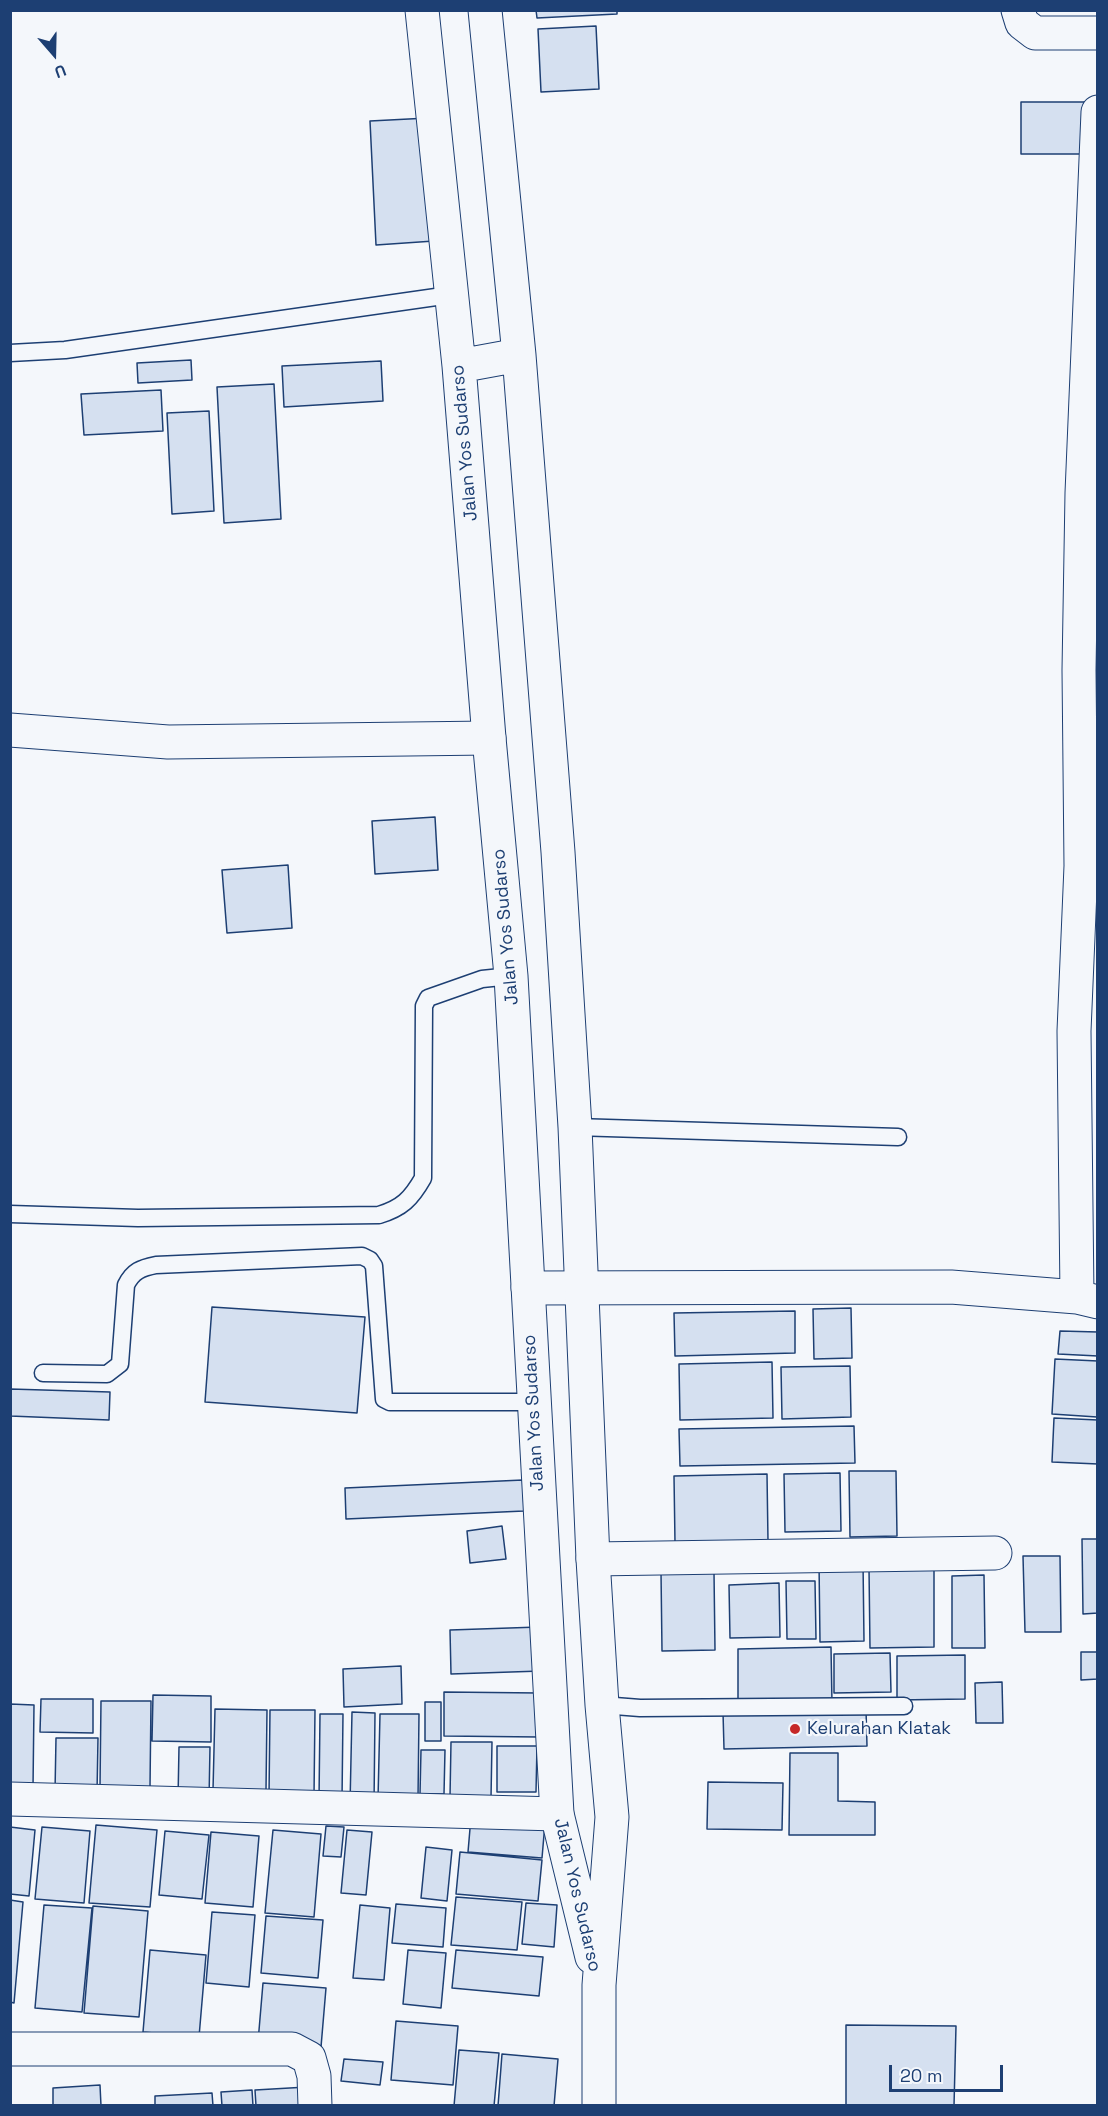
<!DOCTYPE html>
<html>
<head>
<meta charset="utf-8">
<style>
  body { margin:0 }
  #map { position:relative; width:1108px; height:2116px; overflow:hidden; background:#f4f7fb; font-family:"Space Grotesk",sans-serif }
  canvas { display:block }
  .frame { position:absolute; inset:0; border:12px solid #1d3f73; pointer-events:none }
  .north { position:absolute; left:24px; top:24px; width:60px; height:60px; -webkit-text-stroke:4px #f4f7fb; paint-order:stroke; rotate:160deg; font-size:16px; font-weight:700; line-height:24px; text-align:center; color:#1d3f73 }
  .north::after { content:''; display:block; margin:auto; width:21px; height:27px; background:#1d3f73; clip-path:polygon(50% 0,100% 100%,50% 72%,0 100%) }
  .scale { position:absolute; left:889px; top:2065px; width:114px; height:27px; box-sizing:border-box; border:3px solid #1d3f73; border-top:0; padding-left:8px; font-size:18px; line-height:21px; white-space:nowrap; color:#1d3f73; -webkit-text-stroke:4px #f4f7fb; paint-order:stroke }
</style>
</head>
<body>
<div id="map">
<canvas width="1108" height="2116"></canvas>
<div class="frame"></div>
<div class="north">U</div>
<div class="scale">20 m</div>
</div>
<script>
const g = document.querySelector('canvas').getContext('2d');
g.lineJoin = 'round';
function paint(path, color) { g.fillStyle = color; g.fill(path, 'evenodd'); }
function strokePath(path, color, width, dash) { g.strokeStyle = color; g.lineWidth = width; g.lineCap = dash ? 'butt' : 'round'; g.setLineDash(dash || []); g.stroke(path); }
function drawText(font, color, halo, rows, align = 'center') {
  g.font = font + ' "Space Grotesk",sans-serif'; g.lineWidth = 4.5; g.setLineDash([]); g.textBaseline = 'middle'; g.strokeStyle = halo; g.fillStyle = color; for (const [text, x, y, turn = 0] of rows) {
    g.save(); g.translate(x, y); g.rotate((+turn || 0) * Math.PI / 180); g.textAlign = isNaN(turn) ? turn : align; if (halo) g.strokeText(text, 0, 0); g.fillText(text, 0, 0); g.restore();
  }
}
const building = new Path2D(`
  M 536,10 L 617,10 L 617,14 L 537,18 Z
  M 596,26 L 599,89 L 541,92 L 538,29 Z
  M 1021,102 L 1089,102 L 1088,154 L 1021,154 Z
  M 428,118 L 434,241 L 376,245 L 370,121 Z
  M 191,360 L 192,380 L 138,383 L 137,363 Z
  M 381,361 L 383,401 L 284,407 L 282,366 Z
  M 274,384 L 281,519 L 224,523 L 217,387 Z
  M 161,390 L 163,431 L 84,435 L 81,394 Z
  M 209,411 L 214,511 L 172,514 L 167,413 Z
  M 435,817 L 438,870 L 375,874 L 372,821 Z
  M 288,865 L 292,928 L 227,933 L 222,870 Z
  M 212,1307 L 365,1317 L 357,1413 L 205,1402 Z
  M 851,1308 L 852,1358 L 814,1359 L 813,1309 Z
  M 795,1311 L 795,1353 L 675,1356 L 674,1313 Z
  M 1060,1331 L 1098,1332 L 1098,1356 L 1058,1354 Z
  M 1055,1359 L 1098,1361 L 1097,1417 L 1052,1414 Z
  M 772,1362 L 773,1418 L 680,1420 L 679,1364 Z
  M 850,1366 L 851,1417 L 782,1419 L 781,1367 Z
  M 10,1389 L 110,1392 L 109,1420 L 10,1416 Z
  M 1054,1418 L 1098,1420 L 1098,1464 L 1052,1462 Z
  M 854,1426 L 855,1463 L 680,1466 L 679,1429 Z
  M 849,1471 L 896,1471 L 897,1536 L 850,1537 Z
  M 840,1473 L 841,1531 L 785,1532 L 784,1474 Z
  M 767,1474 L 768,1541 L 675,1543 L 674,1476 Z
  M 523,1480 L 524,1511 L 346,1519 L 345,1488 Z
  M 502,1526 L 506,1559 L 470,1563 L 467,1531 Z
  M 1082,1539 L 1098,1539 L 1098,1613 L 1083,1614 Z
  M 1023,1556 L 1060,1556 L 1061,1632 L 1025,1632 Z
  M 863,1561 L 864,1641 L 820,1642 L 819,1562 Z
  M 934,1567 L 934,1647 L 870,1648 L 869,1568 Z
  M 661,1572 L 714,1572 L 715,1650 L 662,1651 Z
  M 984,1575 L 985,1648 L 952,1648 L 952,1576 Z
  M 786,1581 L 815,1581 L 816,1639 L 787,1639 Z
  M 779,1583 L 780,1637 L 730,1638 L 729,1585 Z
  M 539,1627 L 541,1671 L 451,1674 L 450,1630 Z
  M 831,1647 L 832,1704 L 738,1706 L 738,1649 Z
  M 1081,1652 L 1098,1652 L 1098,1679 L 1081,1680 Z
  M 890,1653 L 891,1692 L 834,1693 L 834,1654 Z
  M 965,1655 L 965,1699 L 897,1700 L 897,1656 Z
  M 401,1666 L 402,1704 L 344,1707 L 343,1669 Z
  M 1002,1682 L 1003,1723 L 976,1723 L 975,1683 Z
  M 444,1692 L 539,1693 L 539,1737 L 444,1736 Z
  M 153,1695 L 211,1696 L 211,1742 L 152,1741 Z
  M 41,1699 L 93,1699 L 93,1733 L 40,1732 Z
  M 101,1701 L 151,1701 L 150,1787 L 100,1787 Z
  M 425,1702 L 441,1702 L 441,1741 L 425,1741 Z
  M 10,1704 L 34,1705 L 33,1788 L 10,1788 Z
  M 215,1709 L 267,1710 L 266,1790 L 213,1790 Z
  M 866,1709 L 867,1746 L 724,1749 L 723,1712 Z
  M 270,1710 L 315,1710 L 314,1796 L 269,1796 Z
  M 352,1712 L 375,1713 L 374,1805 L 350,1805 Z
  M 320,1714 L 343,1714 L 342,1800 L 319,1800 Z
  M 380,1714 L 419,1714 L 418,1799 L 378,1799 Z
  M 56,1738 L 98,1738 L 97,1793 L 55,1792 Z
  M 451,1742 L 492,1742 L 491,1798 L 450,1797 Z
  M 497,1746 L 537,1746 L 536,1792 L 497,1792 Z
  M 179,1747 L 210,1747 L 209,1800 L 178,1799 Z
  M 421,1750 L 445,1750 L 444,1794 L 420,1794 Z
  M 790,1753 L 838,1753 L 838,1801 L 875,1802 L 875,1835 L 789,1835 Z
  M 708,1782 L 783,1783 L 782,1830 L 707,1829 Z
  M 471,1817 L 545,1823 L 542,1858 L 468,1852 Z
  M 96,1825 L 157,1830 L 150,1907 L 89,1903 Z
  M 326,1826 L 344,1827 L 341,1857 L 323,1856 Z
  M 10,1827 L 35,1830 L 29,1896 L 10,1894 Z
  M 42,1827 L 90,1831 L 84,1903 L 35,1899 Z
  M 273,1830 L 321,1834 L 314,1917 L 265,1913 Z
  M 347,1830 L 372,1832 L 366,1895 L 341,1893 Z
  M 165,1831 L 209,1835 L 202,1899 L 159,1895 Z
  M 211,1832 L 259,1836 L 253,1907 L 205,1903 Z
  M 426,1847 L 452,1850 L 447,1901 L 421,1898 Z
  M 460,1852 L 542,1860 L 538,1901 L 456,1894 Z
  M 456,1897 L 522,1902 L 517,1950 L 451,1945 Z
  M 10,1900 L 23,1902 L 14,2003 L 10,2002 Z
  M 526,1903 L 557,1905 L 554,1947 L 522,1944 Z
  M 396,1904 L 446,1908 L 443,1947 L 392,1943 Z
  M 44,1905 L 92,1908 L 82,2012 L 35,2008 Z
  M 360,1905 L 390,1908 L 384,1980 L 353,1978 Z
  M 93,1906 L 148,1911 L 139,2017 L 84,2013 Z
  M 212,1912 L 255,1915 L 249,1987 L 206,1983 Z
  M 266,1916 L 323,1920 L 318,1978 L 261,1973 Z
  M 150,1950 L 206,1955 L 199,2037 L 143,2032 Z
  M 408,1950 L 446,1953 L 441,2008 L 403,2004 Z
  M 456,1950 L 543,1957 L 539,1996 L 452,1988 Z
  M 263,1983 L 326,1988 L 321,2047 L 258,2042 Z
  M 396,2021 L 458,2026 L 453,2085 L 391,2080 Z
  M 846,2025 L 956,2026 L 954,2106 L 846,2106 Z
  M 459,2050 L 499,2053 L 494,2106 L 454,2106 Z
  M 502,2054 L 558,2059 L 554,2106 L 498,2106 Z
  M 344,2059 L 383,2062 L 380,2085 L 341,2081 Z
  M 100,2085 L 101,2106 L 53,2106 L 53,2088 Z
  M 307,2087 L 308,2106 L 256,2106 L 255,2090 Z
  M 252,2090 L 253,2106 L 222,2106 L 221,2092 Z
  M 212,2093 L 213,2106 L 155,2106 L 155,2096 Z`);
paint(building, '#d5e0f0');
strokePath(building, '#1d3f73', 1.5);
const lane = new Path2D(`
  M 10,353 L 65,350 L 450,295
  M 575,1127 L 898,1137
  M 10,1214 L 138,1218 L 379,1215 C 402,1208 411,1199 423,1178 L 424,1006 L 428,998 L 482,979 L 511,976
  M 43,1373 L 107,1374 L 120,1364 L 126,1285 C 133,1271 141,1268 156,1265 L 362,1256 L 370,1260 L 374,1266 L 384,1399 L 390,1402 L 533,1402
  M 602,1705 L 640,1708 L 904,1706`);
const street = new Path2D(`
  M 1018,10 L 1022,23 L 1035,33 L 1098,33
  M 10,730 L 168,742 L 489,738
  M 528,1288 L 951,1287 L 1077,1297 L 1098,1302
  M 1077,1297 L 1074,1031 L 1081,866 L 1079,670 L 1082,493 L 1098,112
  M 593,1559 L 995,1553
  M 10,1799 L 557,1814
  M 10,2049 L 292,2049 L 309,2058 L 314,2076 L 315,2106`);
const highway = new Path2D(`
  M 422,10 L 459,366 L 489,738 L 511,976 L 557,1814 L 592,1957
  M 485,10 L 519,355 L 558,852 L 575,1127 L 593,1559 L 602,1705 L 612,1817 L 599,1985 L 599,2106
  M 459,366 L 519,355`);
strokePath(lane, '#1d3f73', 19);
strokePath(street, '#1d3f73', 35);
strokePath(highway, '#1d3f73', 35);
strokePath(lane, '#f4f7fb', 16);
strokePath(street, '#f4f7fb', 33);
strokePath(highway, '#f4f7fb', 33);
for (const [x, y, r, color] of [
  [795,1729,6,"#c62828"]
]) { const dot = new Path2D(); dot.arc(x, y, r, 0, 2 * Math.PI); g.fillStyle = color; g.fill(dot); strokePath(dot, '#f4f7fb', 2); }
drawText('18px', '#1d3f73', '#f4f7fb', [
  ["Jalan Yos Sudarso",465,443,-95],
  ["Jalan Yos Sudarso",506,927,-95],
  ["Jalan Yos Sudarso",534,1413,-93],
  ["Jalan Yos Sudarso",577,1895,77]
]);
drawText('18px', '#1d3f73', '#f4f7fb', [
  ["Kelurahan Klatak",807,1729]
], 'left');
</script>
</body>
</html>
